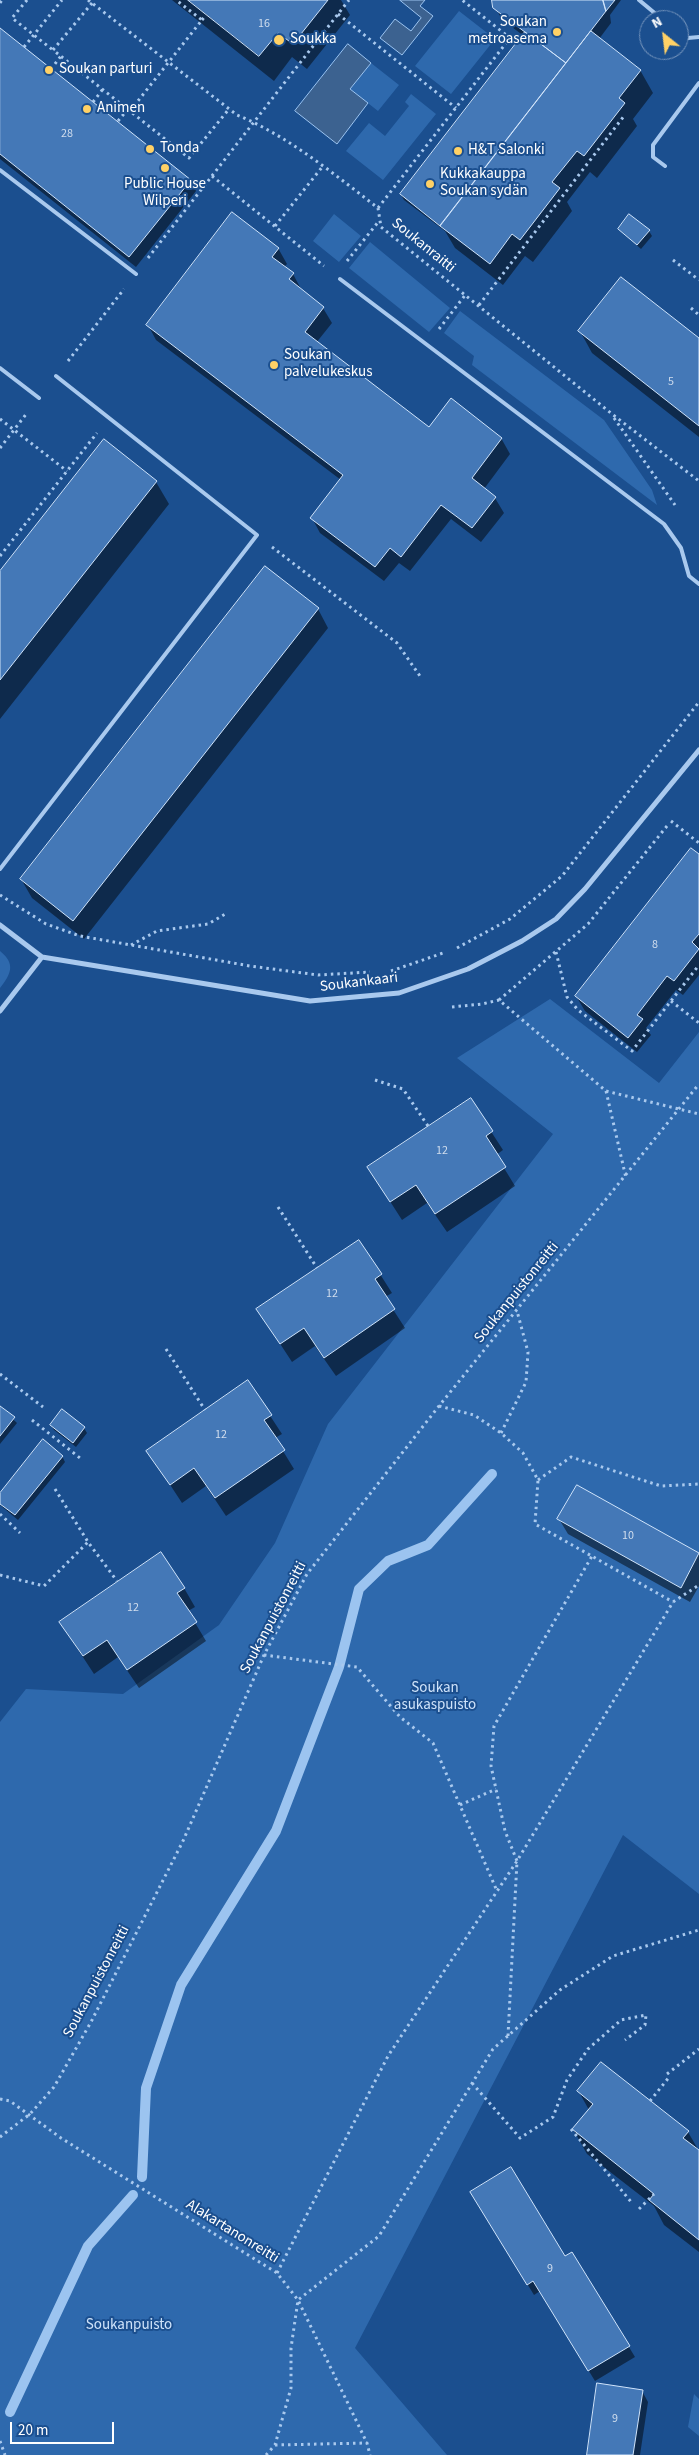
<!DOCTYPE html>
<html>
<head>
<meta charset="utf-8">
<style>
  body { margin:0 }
  #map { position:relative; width:699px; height:2455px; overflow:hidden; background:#1b4f8f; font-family:"Source Sans 3",sans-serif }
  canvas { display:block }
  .north { position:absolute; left:639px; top:10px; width:50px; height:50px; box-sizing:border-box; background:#1b4f8f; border:1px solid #7695bc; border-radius:50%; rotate:331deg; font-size:14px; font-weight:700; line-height:20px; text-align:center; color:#fff }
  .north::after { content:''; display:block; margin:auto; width:18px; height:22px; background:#ffd166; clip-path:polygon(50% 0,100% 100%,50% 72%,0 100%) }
  .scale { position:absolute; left:10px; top:2422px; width:104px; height:22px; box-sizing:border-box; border:2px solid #fff; border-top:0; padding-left:6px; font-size:15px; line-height:18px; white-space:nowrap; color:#fff; -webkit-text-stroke:4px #1b4f8f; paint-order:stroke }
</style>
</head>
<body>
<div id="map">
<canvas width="699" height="2455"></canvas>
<div class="north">N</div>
<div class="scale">20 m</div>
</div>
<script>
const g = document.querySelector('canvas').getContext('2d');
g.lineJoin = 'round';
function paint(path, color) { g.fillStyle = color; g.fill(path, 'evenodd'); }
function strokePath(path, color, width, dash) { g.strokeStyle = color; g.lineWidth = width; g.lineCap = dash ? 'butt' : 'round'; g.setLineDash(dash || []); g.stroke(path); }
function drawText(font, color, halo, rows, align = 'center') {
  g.font = font + ' "Source Sans 3",sans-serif'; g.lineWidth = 4; g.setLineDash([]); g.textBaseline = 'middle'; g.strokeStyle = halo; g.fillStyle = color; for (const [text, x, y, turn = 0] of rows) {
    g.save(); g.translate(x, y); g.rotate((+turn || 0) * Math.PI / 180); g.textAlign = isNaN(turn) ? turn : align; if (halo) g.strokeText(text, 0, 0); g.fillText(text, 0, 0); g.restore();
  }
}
paint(new Path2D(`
  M 459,11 L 495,39 L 451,94 L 415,66 Z
  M 371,63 L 399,85 L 378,111 L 350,89 Z
  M 411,94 L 436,114 L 383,180 L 346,151 L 369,123 L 385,136 L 409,106 L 405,102 Z
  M 334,214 L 361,236 L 339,262 L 313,241 Z
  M 370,242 L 450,308 L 429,332 L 349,268 Z
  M 460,311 L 604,420 L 652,490 L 657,505 L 472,365 L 474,356 L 444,333 Z
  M 0,951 C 16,964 11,974 0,988 Z
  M 550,999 L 659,1083 L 699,1032 L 699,1894 L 623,1835 L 355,2348 L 447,2455 L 0,2455 L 0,1722 L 26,1689 L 123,1694 L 219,1625 L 275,1543 L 328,1424 L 553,1134 L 457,1058 Z
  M 694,2394 L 699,2399 L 699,2436 L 688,2427 Z`), '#2e69ad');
const water = new Path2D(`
  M 400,0 L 425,0 L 420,6 L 433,16 L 402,55 L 380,38 L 395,19 L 411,31 L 421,18 Z
  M 348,44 L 371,63 L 350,89 L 368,103 L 337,144 L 295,111 Z`);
paint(water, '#3c6290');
strokePath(water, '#9cc4f0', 1);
paint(new Path2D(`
  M 172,0 L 341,0 L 350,15 L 307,69 L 292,57 L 274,81 Z
  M 493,0 L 621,0 L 610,15 L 611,23 L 599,39 L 640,70 L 653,93 L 633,119 L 637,126 L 597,178 L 590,172 L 567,202 L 572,211 L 533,262 L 525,256 L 503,285 L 455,248 L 445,231 L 404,200 L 401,195 L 524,36 L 501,19 Z
  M 0,29 L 190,180 L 196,191 L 136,267 L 0,159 Z
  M 619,229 L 649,231 L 652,236 L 641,249 Z
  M 278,248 L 287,264 L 284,267 L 293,274 L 301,289 L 323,308 L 332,323 L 316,343 L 429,429 L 501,438 L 510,454 L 484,489 L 495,498 L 504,513 L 481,542 L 451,519 L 410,571 L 399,563 L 384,581 L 320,533 L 312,518 L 341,480 L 156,340 L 148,325 Z
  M 580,331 L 699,340 L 699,437 L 592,353 Z
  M 156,482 L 169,504 L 0,719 L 0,573 Z
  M 318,609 L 328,628 L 84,939 L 32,898 L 21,879 Z
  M 699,856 L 699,975 L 683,995 L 676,990 L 646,1028 L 651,1035 L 637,1052 L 585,1011 L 576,996 Z
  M 470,1099 L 503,1150 L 496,1155 L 515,1186 L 447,1232 L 427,1203 L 402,1220 L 368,1167 Z
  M 359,1241 L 392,1293 L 385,1297 L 405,1328 L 336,1376 L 315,1346 L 292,1362 L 258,1310 Z
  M 248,1382 L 282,1434 L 275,1438 L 294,1469 L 226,1516 L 206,1486 L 182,1503 L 148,1451 Z
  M 0,1407 L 17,1423 L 0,1444 Z
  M 62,1411 L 84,1428 L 87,1433 L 76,1447 L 54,1430 L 51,1425 Z
  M 62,1456 L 65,1462 L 18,1520 L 0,1505 L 0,1495 Z
  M 577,1486 L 699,1554 L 699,1586 L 690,1602 L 568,1534 L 559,1519 Z
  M 184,1588 L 195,1607 L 188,1611 L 206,1641 L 139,1688 L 118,1657 L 94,1674 L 60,1622 Z
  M 579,2092 L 688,2132 L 699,2151 L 699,2252 L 664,2225 L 654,2206 L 587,2154 L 573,2129 L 589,2110 Z
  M 478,2203 L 564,2257 L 572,2253 L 635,2357 L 595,2381 L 540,2291 L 534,2295 Z
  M 642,2391 L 648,2402 L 640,2455 L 588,2455 Z`), '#0007');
strokePath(new Path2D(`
  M 142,2177 L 146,2088 L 181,1985 L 276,1831 L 339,1667 L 359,1589 L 388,1561 L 428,1545 L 492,1474
  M 10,2412 L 88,2246 L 133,2195`), '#9cc4f0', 10);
const building = new Path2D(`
  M 188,0 L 328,0 L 293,44 L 278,33 L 259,56 Z
  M 492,0 L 603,0 L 606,11 L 566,63 L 493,8 Z
  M 603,0 L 615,0 L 606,11 Z
  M 0,28 L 191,180 L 129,257 L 0,154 Z
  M 591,31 L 641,70 L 619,98 L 625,103 L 584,156 L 577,151 L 552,182 L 560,188 L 520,240 L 512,234 L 490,264 L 440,226 Z
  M 525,32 L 566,63 L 440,226 L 400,194 Z
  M 232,212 L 279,248 L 272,257 L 294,273 L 289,279 L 324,307 L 305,332 L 429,427 L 451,398 L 502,438 L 472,478 L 496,497 L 472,528 L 441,505 L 401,557 L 390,548 L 375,567 L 310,518 L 343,475 L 146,325 Z
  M 629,214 L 650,230 L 637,245 L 618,229 Z
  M 621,277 L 699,338 L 699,426 L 578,331 Z
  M 104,439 L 157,481 L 0,680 L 0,571 Z
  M 265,566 L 319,608 L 73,921 L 20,879 Z
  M 691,848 L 699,854 L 699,934 L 692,942 L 699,949 L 674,981 L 667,976 L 637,1015 L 643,1019 L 628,1038 L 575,996 Z
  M 471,1098 L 493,1131 L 486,1136 L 506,1167 L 435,1214 L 416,1185 L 390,1202 L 367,1167 Z
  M 359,1240 L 382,1274 L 375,1279 L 395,1309 L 324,1358 L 304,1328 L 280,1344 L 256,1309 Z
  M 248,1380 L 272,1415 L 264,1420 L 285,1450 L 215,1498 L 194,1468 L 170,1485 L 146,1451 Z
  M 0,1406 L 15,1417 L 0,1436 Z
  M 62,1409 L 85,1427 L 73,1443 L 50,1425 Z
  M 43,1439 L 63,1456 L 15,1515 L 0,1504 L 0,1493 Z
  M 577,1485 L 699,1553 L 681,1588 L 557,1519 Z
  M 161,1552 L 185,1588 L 177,1593 L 197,1622 L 127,1670 L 107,1640 L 83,1656 L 59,1622 Z
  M 601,2062 L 689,2131 L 683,2138 L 699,2150 L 699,2240 L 649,2200 L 654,2194 L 572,2129 L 593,2104 L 577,2091 Z
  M 511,2167 L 565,2256 L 572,2252 L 630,2346 L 588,2371 L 533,2281 L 527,2285 L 470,2192 Z
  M 597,2383 L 643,2390 L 633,2455 L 587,2455 Z`);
paint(building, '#4478b7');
strokePath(building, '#cfe3fa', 1);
strokePath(new Path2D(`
  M 27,0 L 12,18 L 53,50
  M 88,0 L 237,115 C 288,136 334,174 378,208 L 381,227 L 612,414 L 699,481
  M 0,3 L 2,0
  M 92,3 L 53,50 L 189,158 L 229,109
  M 338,14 L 456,108
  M 202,20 L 206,15
  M 24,47 L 62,0
  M 51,69 L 61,56
  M 93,102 L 103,89
  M 130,111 L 202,20 L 176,0
  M 118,121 L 128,109
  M 212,176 L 324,266
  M 378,208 L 510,38 L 462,0
  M 275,226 L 323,166
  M 148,258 L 349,0
  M 673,260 L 699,280
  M 347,261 L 379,221
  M 479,305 L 624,116
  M 691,308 L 699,315
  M 439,329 L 466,294
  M 68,361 L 124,289
  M 614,418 L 675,505
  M 0,419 L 67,471
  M 0,448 L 27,413
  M 272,547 L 397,643 L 422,679
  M 0,556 L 97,433
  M 671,821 L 699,843
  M 667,826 L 588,924 L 499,1000 L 606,1091 L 699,1114
  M 0,895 L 46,924 L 80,936 L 250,966 L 318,975 L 370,972
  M 131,945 L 157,931 L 208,924 L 227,913
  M 457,948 L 510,919 L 562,876 L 699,702
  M 556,952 L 567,997 L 578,1010 L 632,1051 L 699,965
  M 391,971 L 446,952
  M 671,1001 L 699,1023
  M 452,1007 L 482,1004 L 499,1000
  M 375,1080 L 403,1089 L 428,1126
  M 606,1091 L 626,1178
  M 278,1207 L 317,1268
  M 166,1349 L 205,1410
  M 0,1374 L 43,1407
  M 439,1406 L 474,1415 L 501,1433 L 523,1453 L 538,1480 L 535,1524 L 673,1602
  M 32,1420 L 80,1458
  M 501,1433 L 526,1382 L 528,1352 L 517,1311
  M 538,1480 L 571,1457 L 661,1486 L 699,1484
  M 55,1489 L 88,1542 L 117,1581
  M 0,1514 L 20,1533
  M 0,1575 L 44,1586 L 88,1542
  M 264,1655 L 357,1667 L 400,1717 L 433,1743 L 497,1891
  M 460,1805 L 496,1789
  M 508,2036 L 517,1861 L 505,1831 L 491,1766 L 494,1726 L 592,1556
  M 667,2074 L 699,2049
  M 472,2083 L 520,2138 L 553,2117 L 567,2080 L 588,2049 L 621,2020 L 646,2015 L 645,2025 L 625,2040
  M 0,2099 L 10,2101 L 61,2138 L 277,2273 L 298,2300 L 367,2443 L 370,2455
  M 650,2101 L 670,2076
  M 571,2129 L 632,2203
  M 0,2137 L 30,2114 L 54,2087 L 91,2022 L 183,1841 L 264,1655 L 307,1574 L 439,1406 L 699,1084
  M 639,2209 L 654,2194
  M 277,2273 L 388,2056 L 517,1861 L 673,1602 L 699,1585
  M 0,2441 L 5,2455
  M 275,2445 L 367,2443
  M 266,2455 L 275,2445 L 291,2388 L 291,2348 L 298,2300 L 379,2236 L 493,2049 L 560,1990 L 613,1956 L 699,1930`), '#a9c9ee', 3, [2.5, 4]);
strokePath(new Path2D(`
  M 639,0 L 663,20
  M 679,32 L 688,38 L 699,37
  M 665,166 L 653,157 L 653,145 L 699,83
  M 0,170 L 136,274
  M 340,279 L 664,524 L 681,548 L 689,576 L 699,584
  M 0,368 L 39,398
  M 0,869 L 257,535 L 56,376`), '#a9c9ee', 4);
strokePath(new Path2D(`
  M 0,925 L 42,957 L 310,1001 L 399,993 L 468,969 L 522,941 L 556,919 L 585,889 L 699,750
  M 0,1011 L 42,957`), '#a9c9ee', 5);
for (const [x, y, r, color] of [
  [557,32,5,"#ffd166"],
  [279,40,6,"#ffd166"],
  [49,70,5,"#ffd166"],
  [87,109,5,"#ffd166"],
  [150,149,5,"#ffd166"],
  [458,151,5,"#ffd166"],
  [165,168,5,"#ffd166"],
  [430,184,5,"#ffd166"],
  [274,365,5,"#ffd166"]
]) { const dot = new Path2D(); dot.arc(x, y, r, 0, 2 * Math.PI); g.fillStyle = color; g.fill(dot); strokePath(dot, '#1b4f8f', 2); }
drawText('12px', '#d0dded', null, [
  ["16",264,24],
  ["28",67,134],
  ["5",671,382],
  ["8",655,945],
  ["12",442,1151],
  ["12",332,1294],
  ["12",221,1435],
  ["10",628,1536],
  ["12",133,1608],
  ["9",550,2269],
  ["9",615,2419]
]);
drawText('15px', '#fff', '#1b4f8f', [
  ["Soukan",547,23,"right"],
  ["metroasema",547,40,"right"],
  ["Soukka",290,40],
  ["Soukan parturi",59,70],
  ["Animen",97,109],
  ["Tonda",160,149],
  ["H&T Salonki",468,151],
  ["Kukkakauppa",440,175],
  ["Soukan sydän",440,192],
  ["Public House",165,185,"center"],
  ["Wilperi",165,202,"center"],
  ["Soukan",284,356],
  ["palvelukeskus",284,373]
], 'left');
drawText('15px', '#fff', '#1b4f8f', [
  ["Soukanraitti",423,246,39],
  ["Soukankaari",359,983,-7],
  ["Soukanpuistonreitti",517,1293,-51],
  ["Soukanpuistonreitti",274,1618,-62],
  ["Soukanpuistonreitti",97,1982,-62],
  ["Alakartanonreitti",232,2232,32]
]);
drawText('15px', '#cfe3fa', '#1b4f8f', [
  ["Soukan",435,1689],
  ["asukaspuisto",435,1706],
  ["Soukanpuisto",129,2326]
]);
</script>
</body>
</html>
